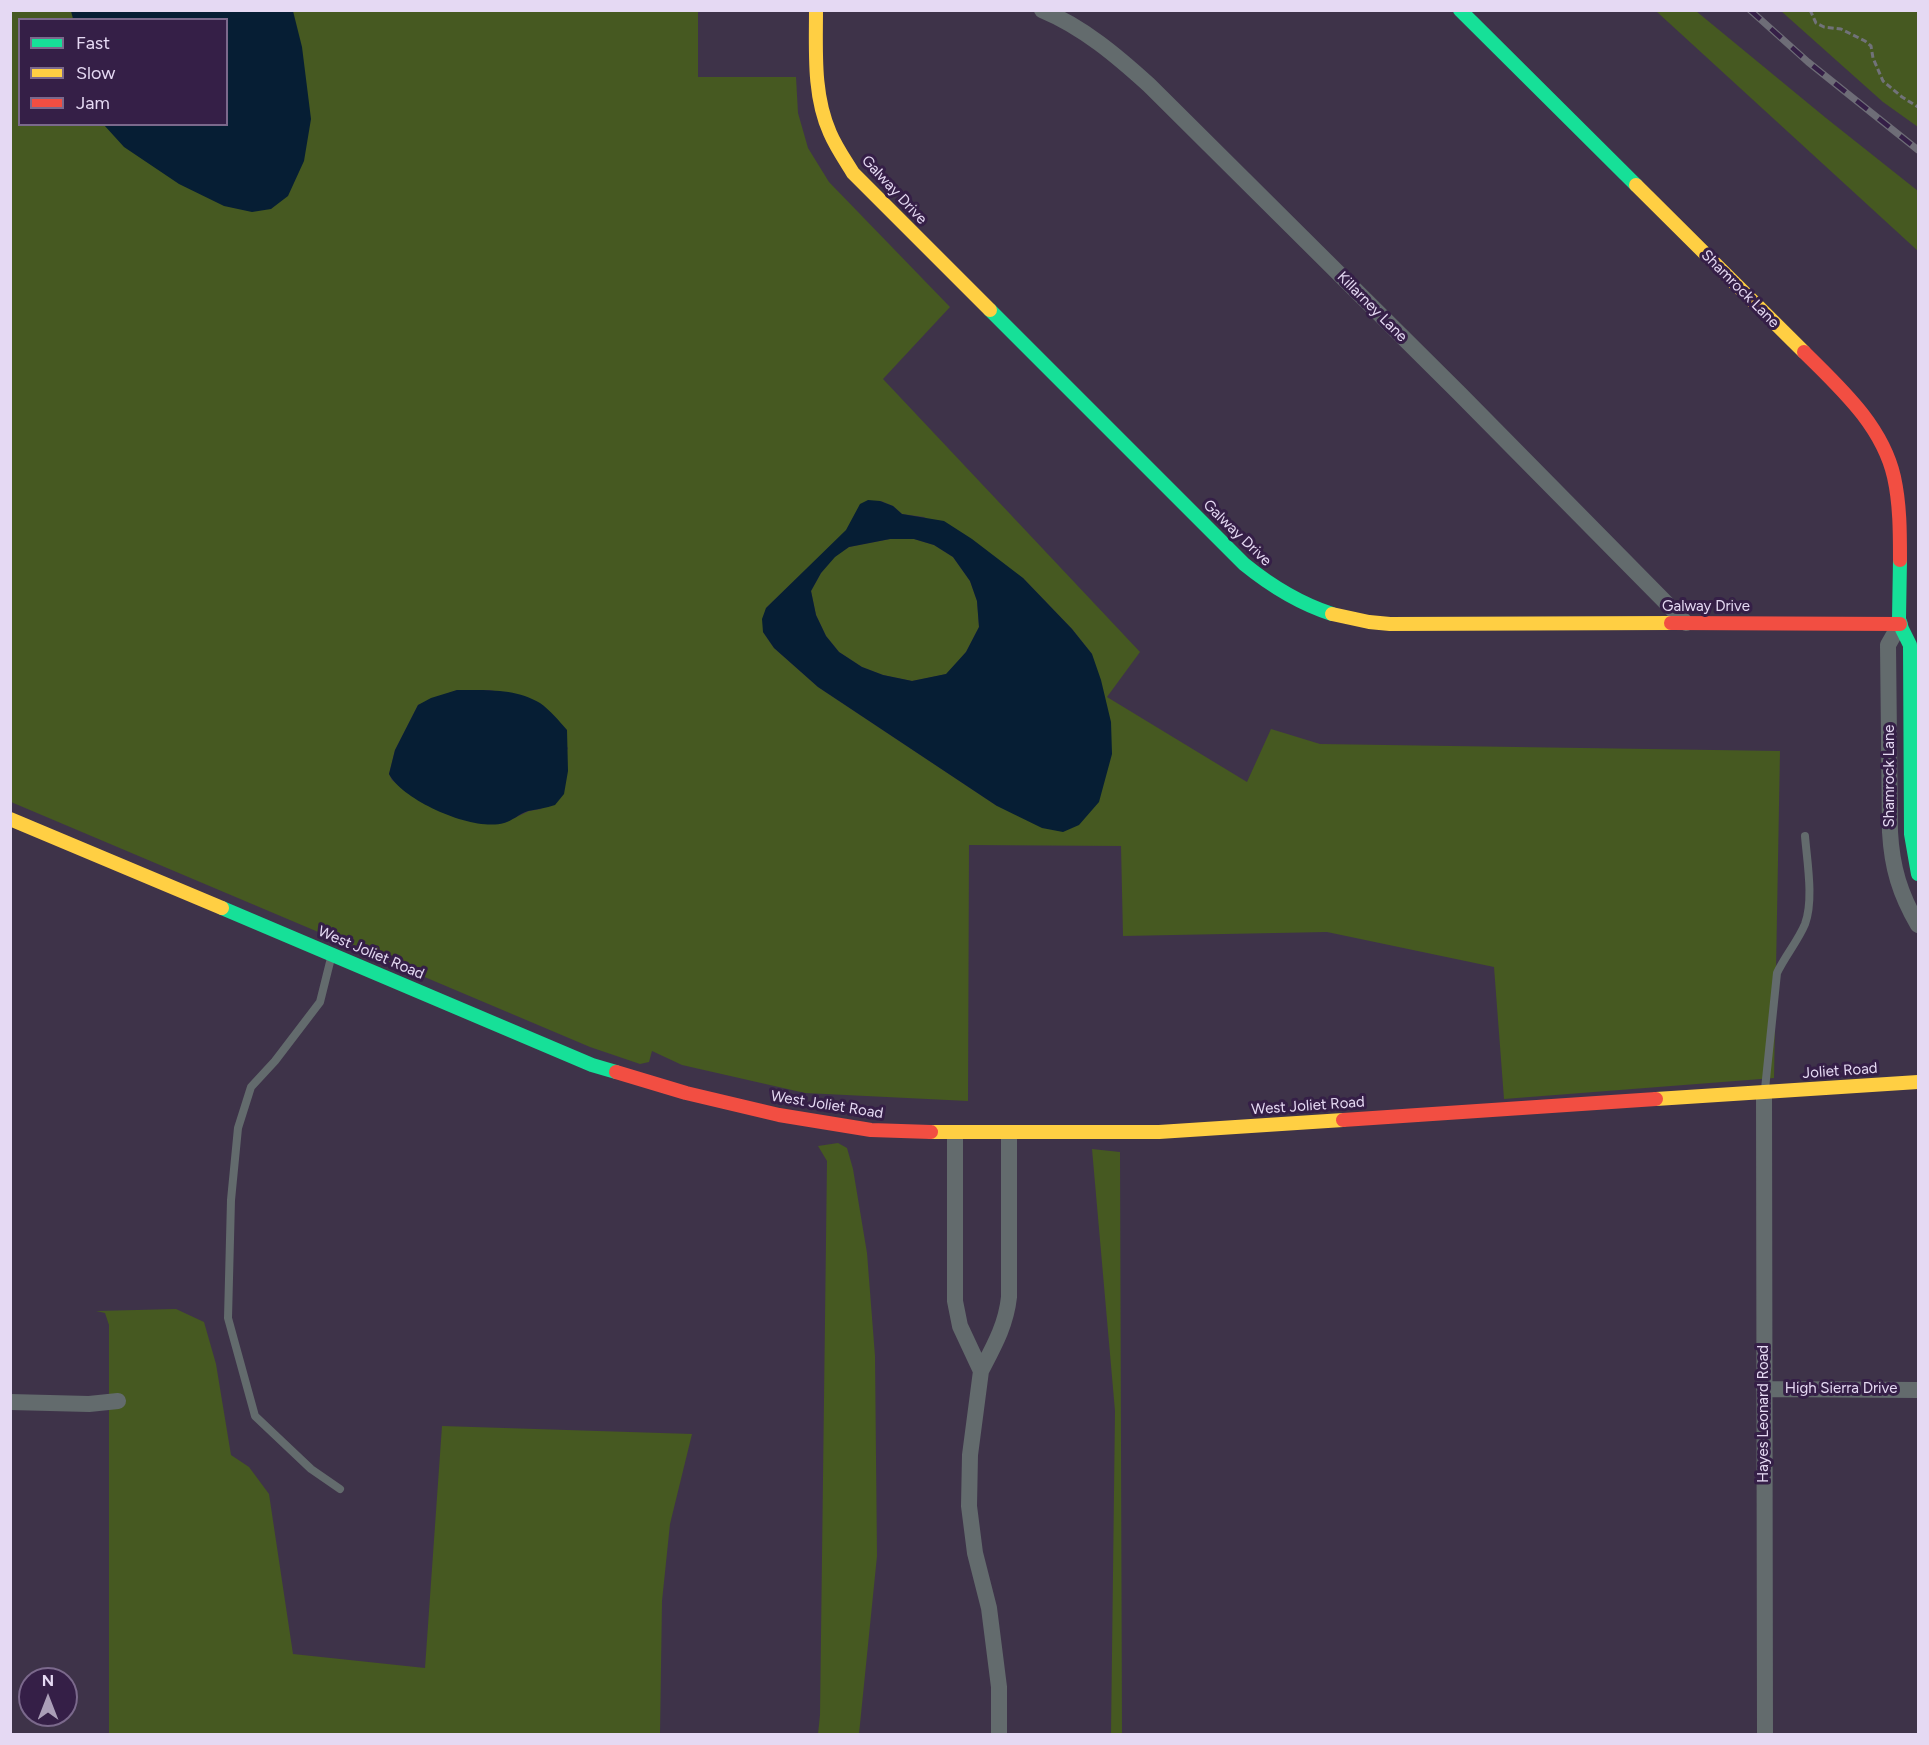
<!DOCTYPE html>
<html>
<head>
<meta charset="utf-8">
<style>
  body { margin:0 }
  #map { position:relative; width:1929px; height:1745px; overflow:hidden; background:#3e3349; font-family:Figtree,sans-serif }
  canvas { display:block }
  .frame { position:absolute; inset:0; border:12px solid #e5d9f3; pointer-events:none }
  .legend { position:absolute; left:18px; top:18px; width:210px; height:108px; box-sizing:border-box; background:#351f47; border:2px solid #7b698c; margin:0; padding:8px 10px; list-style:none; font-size:18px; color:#e5d9f3 }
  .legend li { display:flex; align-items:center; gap:12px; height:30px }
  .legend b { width:30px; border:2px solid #7b698c }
  .north { position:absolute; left:18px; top:1667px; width:60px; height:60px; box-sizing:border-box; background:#351f47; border:2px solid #7b698c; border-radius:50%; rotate:0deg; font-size:16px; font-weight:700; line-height:24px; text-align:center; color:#e5d9f3 }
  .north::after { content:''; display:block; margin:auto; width:21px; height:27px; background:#ab9fb8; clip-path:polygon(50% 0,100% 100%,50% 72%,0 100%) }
</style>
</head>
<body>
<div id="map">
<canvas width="1929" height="1745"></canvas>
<div class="frame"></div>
<ul class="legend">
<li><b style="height:8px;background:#16e098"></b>Fast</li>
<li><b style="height:8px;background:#ffcf43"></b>Slow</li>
<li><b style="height:8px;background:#f24e42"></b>Jam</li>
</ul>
<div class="north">N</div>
</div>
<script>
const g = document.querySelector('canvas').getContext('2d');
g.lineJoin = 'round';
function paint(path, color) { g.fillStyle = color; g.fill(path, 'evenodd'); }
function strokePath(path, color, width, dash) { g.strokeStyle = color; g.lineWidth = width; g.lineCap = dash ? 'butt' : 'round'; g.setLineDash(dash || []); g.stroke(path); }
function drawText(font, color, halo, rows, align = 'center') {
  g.font = font + ' Figtree,sans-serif'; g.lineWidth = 6; g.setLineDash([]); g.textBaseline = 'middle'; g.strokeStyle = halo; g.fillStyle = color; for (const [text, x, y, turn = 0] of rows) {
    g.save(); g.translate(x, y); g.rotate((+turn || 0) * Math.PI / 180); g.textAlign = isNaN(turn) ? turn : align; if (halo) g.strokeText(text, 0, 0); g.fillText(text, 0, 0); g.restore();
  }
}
paint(new Path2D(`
  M 11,11 L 698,11 L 698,77 L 796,77 L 798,113 L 808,148 L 829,182 L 950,307 L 883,379 L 1140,652 L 1107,697 L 1247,782 L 1271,729 L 1320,744 L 1780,751 L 1774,1078 L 1504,1099 L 1494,967 L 1327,932 L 1123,936 L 1121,846 L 969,845 L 968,1101 L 805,1093 L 682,1065 L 652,1051 L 649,1062 L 640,1064 L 590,1047 L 11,802 ZM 20,20 L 226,20 L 226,124 L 20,124 ZM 881,501 L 893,506 L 902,514 L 924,517 L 1023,578 L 1072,629 L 1092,654 L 997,806 L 818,687 L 774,648 L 763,632 L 766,608 L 847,530 L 860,505 ZM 457,690 L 489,690 L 518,695 L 568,748 L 541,809 L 529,811 L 504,823 L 405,791 L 392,780 L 389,774 L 395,750 L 418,705 Z
  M 1656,11 L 1696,11 L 1826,118 L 1918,191 L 1918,251 Z
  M 1781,11 L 1918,11 L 1918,127 L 1883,102 Z
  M 890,539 L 914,539 L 934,545 L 953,557 L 970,581 L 977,601 L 979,627 L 966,652 L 947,674 L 912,681 L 883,675 L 862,667 L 839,652 L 826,636 L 816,615 L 811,591 L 821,573 L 835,556 L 849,547 Z
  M 838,1143 L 847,1148 L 853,1169 L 867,1253 L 875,1356 L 877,1556 L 859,1734 L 818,1734 L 820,1715 L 827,1161 L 818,1146 Z
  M 1092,1149 L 1120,1152 L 1122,1734 L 1111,1734 L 1115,1411 Z
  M 176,1309 L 204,1322 L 216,1364 L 231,1455 L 249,1467 L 269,1494 L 293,1654 L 425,1668 L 442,1426 L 692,1434 L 670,1524 L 662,1601 L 660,1734 L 109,1734 L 109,1325 L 105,1313 L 96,1311 Z`), '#465921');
paint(new Path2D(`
  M 71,11 L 293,11 L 302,47 L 311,119 L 304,161 L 288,196 L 271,209 L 252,212 L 224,206 L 179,184 L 124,147 L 104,125 L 226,124 L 226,20 L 73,19 Z
  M 868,500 L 880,501 L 893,506 L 902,514 L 944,521 L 972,539 L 1023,578 L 1072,629 L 1092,654 L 1101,680 L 1111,722 L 1112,754 L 1099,802 L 1079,825 L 1063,832 L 1042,828 L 997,806 L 818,687 L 774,648 L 763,632 L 762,619 L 766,608 L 846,530 L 860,504 ZM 890,539 L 914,539 L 934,545 L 953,557 L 970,581 L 977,601 L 979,627 L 966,652 L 946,674 L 912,681 L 883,675 L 862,667 L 839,652 L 826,636 L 816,615 L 811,591 L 821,573 L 835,557 L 849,547 Z
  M 457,690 C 483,690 516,688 540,703 C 550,710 559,721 567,730 L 568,771 L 564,794 L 555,805 C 546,808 537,809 528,811 C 519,814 512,821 504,823 C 474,832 403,801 389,774 L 395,750 L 418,705 L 431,698 Z`), '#061e34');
strokePath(new Path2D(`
  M 1810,10 L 1816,23 L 1824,27 L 1841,29 L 1865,41 L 1871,46 L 1873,58 L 1883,81 L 1902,97 L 1918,107`), '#717279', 3, [6, 3]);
strokePath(new Path2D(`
  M 331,958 L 320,1002 L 275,1061 L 251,1087 L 238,1128 L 231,1200 L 228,1318 L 255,1416 L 311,1469 L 340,1489
  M 1765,1089 L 1777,973 C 1785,956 1798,941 1805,924 C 1814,900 1807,861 1805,836`), '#636b6d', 8);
strokePath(new Path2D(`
  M 1042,10 C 1083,27 1117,56 1149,85 L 1459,393 L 1686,623
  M 1900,624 L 1888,645 L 1890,832 C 1892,868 1900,894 1918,925
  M 1764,1093 L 1765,1734
  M 955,1133 L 955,1301 L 960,1326 L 981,1371 C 994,1346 1006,1325 1009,1297 L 1009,1133
  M 981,1371 L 970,1455 L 969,1506 L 975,1553 L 989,1608 L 999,1687 L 999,1734
  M 1764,1389 L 1918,1390
  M 10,1402 L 89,1404 L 118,1401`), '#636b6d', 16);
strokePath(new Path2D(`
  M 1460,10 L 1636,185
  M 990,310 L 1244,564 C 1271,586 1298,603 1332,614
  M 1900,560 L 1899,619 L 1902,629 L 1910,645 L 1911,834 L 1918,874
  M 222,908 L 592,1065 L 616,1072`), '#16e098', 14);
strokePath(new Path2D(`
  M 816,10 C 816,51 813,95 830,133 C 836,147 845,160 853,173 L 990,310
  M 1636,185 L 1804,352
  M 1332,614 L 1369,622 L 1390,624 L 1671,623
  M 10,819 L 222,908
  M 1656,1099 L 1918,1082
  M 931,1132 L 1159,1132 L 1343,1120`), '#ffcf43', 14);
strokePath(new Path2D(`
  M 1804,352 C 1840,388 1882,425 1894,477 C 1900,504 1900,532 1900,560
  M 1671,623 L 1900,624
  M 616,1072 L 686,1093 L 779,1115 L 871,1130 L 931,1132
  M 1343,1120 L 1656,1099`), '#f24e42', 14);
const rail = new Path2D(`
  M 1750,10 L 1808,62 L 1918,150`);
strokePath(rail, '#6e6d77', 7);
strokePath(rail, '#351f47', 4.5, [14]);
drawText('15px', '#e5d9f3', '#351f47', [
  ["Galway Drive",894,190,47],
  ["Shamrock Lane",1740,289,45],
  ["Killarney Lane",1372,307,45],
  ["Galway Drive",1237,533,44],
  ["Galway Drive",1706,607],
  ["Shamrock Lane",1890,776,-90],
  ["West Joliet Road",371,953,23],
  ["Joliet Road",1840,1071,-4],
  ["West Joliet Road",827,1105,9],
  ["West Joliet Road",1308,1106,-4],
  ["High Sierra Drive",1841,1389],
  ["Hayes Leonard Road",1764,1414,-90]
]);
</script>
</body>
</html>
